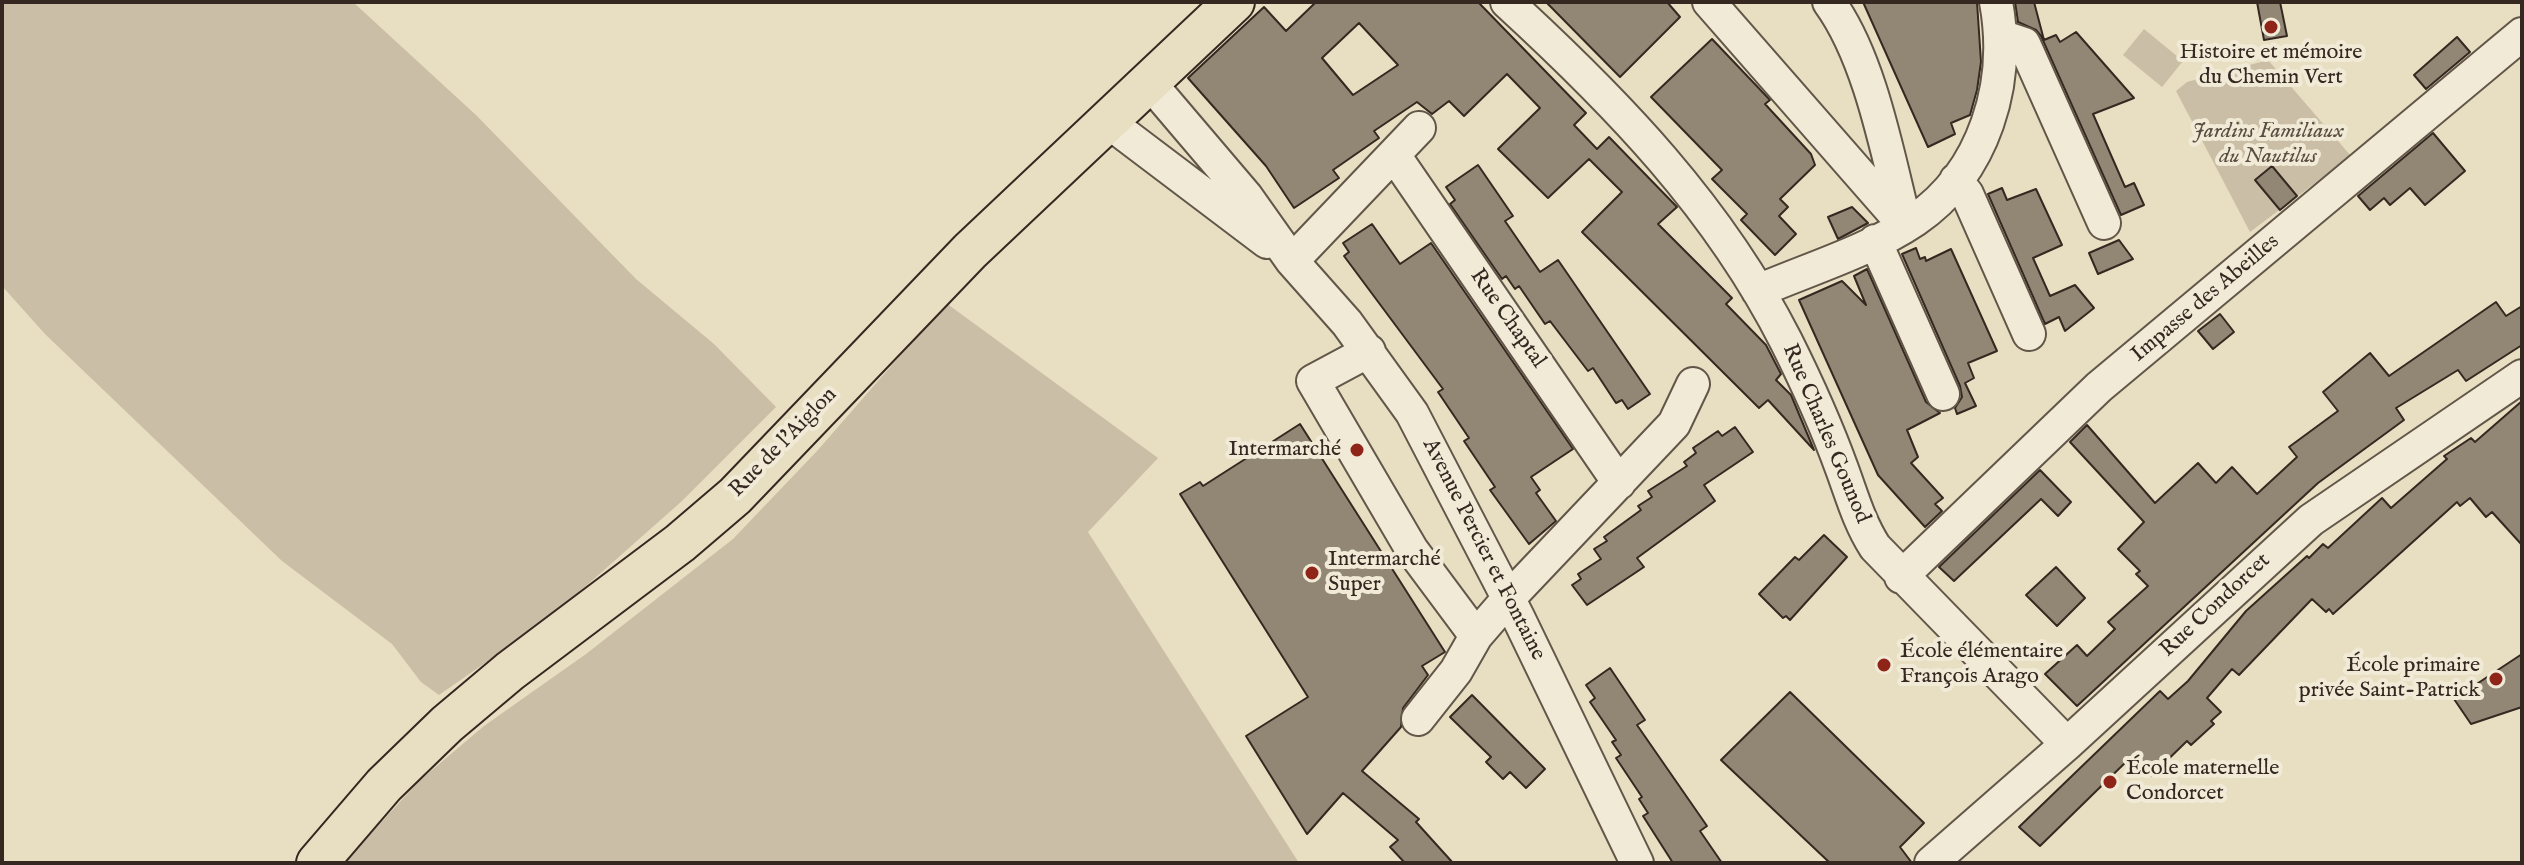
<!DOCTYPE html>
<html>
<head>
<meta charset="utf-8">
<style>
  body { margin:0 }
  #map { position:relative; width:2524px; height:865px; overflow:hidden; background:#e8dec1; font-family:"IM FELL English",serif }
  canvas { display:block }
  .frame { position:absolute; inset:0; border:4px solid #352821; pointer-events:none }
</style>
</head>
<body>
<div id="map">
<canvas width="2524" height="865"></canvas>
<div class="frame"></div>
</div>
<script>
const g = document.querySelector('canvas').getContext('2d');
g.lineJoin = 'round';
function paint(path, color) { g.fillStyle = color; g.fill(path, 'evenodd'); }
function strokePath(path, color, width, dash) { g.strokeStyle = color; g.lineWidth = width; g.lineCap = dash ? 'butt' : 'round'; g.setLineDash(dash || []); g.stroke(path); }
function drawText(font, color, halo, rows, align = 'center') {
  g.font = font + ' "IM FELL English",serif'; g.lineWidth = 8; g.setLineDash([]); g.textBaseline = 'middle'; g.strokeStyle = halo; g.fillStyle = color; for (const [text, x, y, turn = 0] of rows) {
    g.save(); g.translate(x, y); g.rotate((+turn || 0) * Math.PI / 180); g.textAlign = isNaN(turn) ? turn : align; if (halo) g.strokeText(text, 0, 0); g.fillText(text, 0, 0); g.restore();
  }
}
paint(new Path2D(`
  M 2,2 L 353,2 L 477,116 L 636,279 L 714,344 L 776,407 L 682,501 L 551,617 L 439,695 L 421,682 L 392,644 L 282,561 L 45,334 L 2,286 Z
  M 2144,29 L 2183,61 L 2162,87 L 2123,55 Z
  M 2268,60 L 2351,156 L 2250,232 L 2176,91 L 2187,82 Z
  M 946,303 L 1158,458 L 1088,532 L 1299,863 L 344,863 L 419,781 L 484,726 L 586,654 L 733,539 L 817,451 Z`), '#cabfa6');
const building = new Path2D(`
  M 1316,2 L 1478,2 L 1586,113 L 1574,125 L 1597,149 L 1609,137 L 1677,207 L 1658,224 L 1732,298 L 1726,304 L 1766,345 L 1781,374 L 1776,380 L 1791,395 L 1814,450 L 1768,400 L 1759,408 L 1582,232 L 1622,192 L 1589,159 L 1548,198 L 1498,149 L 1540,108 L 1507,74 L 1464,116 L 1449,101 L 1432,114 L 1417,102 L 1374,131 L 1379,138 L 1333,170 L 1339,178 L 1294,208 L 1266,166 L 1188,78 L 1264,7 L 1286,31 ZM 1359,23 L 1398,65 L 1353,95 L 1322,58 Z
  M 1546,2 L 1667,2 L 1680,17 L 1620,77 Z
  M 1863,2 L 1977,2 L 1981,62 L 1977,90 L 1970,115 L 1951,123 L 1955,134 L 1928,147 Z
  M 2015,2 L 2034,2 L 2044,40 L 2056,35 L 2060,42 L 2076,32 L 2134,98 L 2093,114 L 2125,187 L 2134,183 L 2144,205 L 2121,215 L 2041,36 L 2036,30 L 2018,22 Z
  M 2257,2 L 2280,2 L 2287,36 L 2264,40 Z
  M 2457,37 L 2470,52 L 2426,89 L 2414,75 Z
  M 1712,39 L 1770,100 L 1765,104 L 1811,154 L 1815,165 L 1780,199 L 1788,207 L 1779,216 L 1796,234 L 1775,255 L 1741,220 L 1747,214 L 1712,179 L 1722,170 L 1651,97 Z
  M 2433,133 L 2465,171 L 2425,205 L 2410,188 L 2390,205 L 2384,198 L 2370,210 L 2358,196 Z
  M 1478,165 L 1513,216 L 1505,221 L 1540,272 L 1558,260 L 1650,394 L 1628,409 L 1622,400 L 1616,403 L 1593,368 L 1588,371 L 1550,321 L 1545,324 L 1519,286 L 1515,289 L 1506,276 L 1502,279 L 1450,204 L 1455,200 L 1446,187 Z
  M 2272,166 L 2297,196 L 2280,210 L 2255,180 Z
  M 2002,188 L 2007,200 L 2036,189 L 2062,245 L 2033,258 L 2050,296 L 2075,285 L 2094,308 L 2065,331 L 2059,317 L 2045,324 L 1988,194 Z
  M 1852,207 L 1868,223 L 1838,239 L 1828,217 Z
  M 1372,224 L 1400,264 L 1431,243 L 1573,449 L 1531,477 L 1540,490 L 1536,493 L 1556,521 L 1529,544 L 1490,490 L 1495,487 L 1464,441 L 1469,438 L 1438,392 L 1443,389 L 1344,256 L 1349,252 L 1343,243 Z
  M 2119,240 L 2133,259 L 2098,274 L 2089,253 Z
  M 1916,248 L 1920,259 L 1925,257 L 1926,261 L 1951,249 L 1997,351 L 1968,363 L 1974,378 L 1965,383 L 1976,406 L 1957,414 L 1955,408 L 1962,397 L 1960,386 L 1902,254 Z
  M 1867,269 L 1926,402 L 1940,413 L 1907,430 L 1918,457 L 1911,463 L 1943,498 L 1935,504 L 1942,511 L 1925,527 L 1878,475 L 1799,300 L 1842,281 L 1866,305 L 1854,276 Z
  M 2496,302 L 2506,316 L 2522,306 L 2522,345 L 2466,381 L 2458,370 L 2396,408 L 2404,420 L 2318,483 L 2077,706 L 2045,674 L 2077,645 L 2087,656 L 2115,629 L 2108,622 L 2148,586 L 2136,574 L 2140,571 L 2118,549 L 2144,522 L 2070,442 L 2087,425 L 2155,503 L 2198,463 L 2216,483 L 2232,467 L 2257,494 L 2297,457 L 2289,447 L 2338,411 L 2323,392 L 2370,353 L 2389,376 Z
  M 2220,314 L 2234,332 L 2213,349 L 2198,331 Z
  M 2522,401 L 2522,545 L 2492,512 L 2486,517 L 2470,498 L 2460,506 L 2457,502 L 2333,614 L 2329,609 L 2326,612 L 2312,599 L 2239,675 L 2232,669 L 2207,698 L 2221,712 L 2211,721 L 2214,724 L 2191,745 L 2187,741 L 2151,776 L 2130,758 L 2040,846 L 2019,827 L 2160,691 L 2168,699 L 2188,681 L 2246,611 L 2307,556 L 2309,558 L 2323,544 L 2328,548 L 2382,498 L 2391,508 L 2447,459 L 2444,456 L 2471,438 L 2475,442 Z
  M 1300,424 L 1445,652 L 1422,666 L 1428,675 L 1403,708 L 1401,727 L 1362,771 L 1419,819 L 1416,822 L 1453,863 L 1405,863 L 1390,847 L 1398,840 L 1343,793 L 1307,834 L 1246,736 L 1308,697 L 1180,494 L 1200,482 L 1203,486 Z
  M 1735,427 L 1753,452 L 1704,485 L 1715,501 L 1637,558 L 1644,567 L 1587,605 L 1572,585 L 1581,579 L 1578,574 L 1601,559 L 1594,549 L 1607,541 L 1604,537 L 1641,510 L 1638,506 L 1652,497 L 1648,491 L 1687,466 L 1684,462 L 1696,453 L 1693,448 L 1718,431 L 1722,436 Z
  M 2040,470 L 2071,502 L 2058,516 L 2041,499 L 1954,581 L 1939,567 Z
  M 1824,535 L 1847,557 L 1790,620 L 1786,616 L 1783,618 L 1759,594 L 1795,557 L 1799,560 Z
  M 2056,567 L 2085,598 L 2057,626 L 2026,595 Z
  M 2522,654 L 2522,707 L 2471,724 L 2454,699 Z
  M 1610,668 L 1645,720 L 1637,725 L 1707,826 L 1700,831 L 1722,863 L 1673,863 L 1643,816 L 1648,813 L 1639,799 L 1642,797 L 1616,758 L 1621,755 L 1612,742 L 1616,740 L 1590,702 L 1595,698 L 1586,685 Z
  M 1790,692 L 1924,823 L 1900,847 L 1912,863 L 1830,863 L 1721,760 Z
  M 1472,695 L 1545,769 L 1526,788 L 1510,772 L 1503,779 L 1486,762 L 1491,757 L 1450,717 Z`);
paint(building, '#928774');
strokePath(building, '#352821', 2);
const minor = new Path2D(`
  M 1507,2 C 1617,103 1718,207 1786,341 C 1807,383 1826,425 1842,469 C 1852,496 1859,522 1875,547 L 2067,744
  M 1709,2 L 1905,226
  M 1829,2 C 1870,58 1887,152 1904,219
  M 2000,36 L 2024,44 L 2104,223
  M 1149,82 L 1246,196 L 1292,261 L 1347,323 L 1412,413 L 1518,617 L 1637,863
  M 1107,121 L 1267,242
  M 1394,155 L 1619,483
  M 1956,180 L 1967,194 L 2029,334
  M 1875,241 L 1943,394
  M 1292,261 L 1419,128
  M 1758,291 C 1809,269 1869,251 1915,220 C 1985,172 2011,83 1996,2
  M 1369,351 L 1313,381 L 1412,550 L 1476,636
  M 1901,577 L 2099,387 L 2522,34
  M 1418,719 L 1456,671 L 1476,636 L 1508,599 L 1674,424 L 1693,384
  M 1931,863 L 2067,744 L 2311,520 L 2522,376`);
const major = new Path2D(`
  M 317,863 L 384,785 L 447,724 L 510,671 L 680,543 L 735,496 L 970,251 L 1234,2`);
strokePath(minor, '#625649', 36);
strokePath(major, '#352821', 44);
strokePath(minor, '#f0ead7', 32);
strokePath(major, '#e8dec1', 40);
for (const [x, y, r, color] of [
  [2271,27,8,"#8f2418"],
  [1357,450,8,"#8f2418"],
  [1312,573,8,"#8f2418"],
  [1884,665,8,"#8f2418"],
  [2496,679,8,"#8f2418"],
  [2110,782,8,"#8f2418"]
]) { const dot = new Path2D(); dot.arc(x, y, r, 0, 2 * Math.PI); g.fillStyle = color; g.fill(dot); strokePath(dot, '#f0ead7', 3); }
drawText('22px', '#352821', '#f0ead7', [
  ["Histoire et mémoire",2271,53,"center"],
  ["du Chemin Vert",2271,78,"center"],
  ["Intermarché",1341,450,"right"],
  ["Intermarché",1328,560],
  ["Super",1328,585],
  ["École élémentaire",1900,652],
  ["François Arago",1900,677],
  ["École primaire",2480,666,"right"],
  ["privée Saint-Patrick",2480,691,"right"],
  ["École maternelle",2126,769],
  ["Condorcet",2126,794]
], 'left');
drawText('italic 22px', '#5a4e42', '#f0ead7', [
  ["Jardins Familiaux",2268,132],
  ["du Nautilus",2268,157]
]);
drawText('22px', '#352821', '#f0ead7', [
  ["Impasse des Abeilles",2206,299,-40],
  ["Rue Chaptal",1507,319,55],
  ["Rue Charles Gounod",1825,434,67],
  ["Rue de l'Aiglon",784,443,-46],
  ["Avenue Percier et Fontaine",1483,550,63],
  ["Rue Condorcet",2216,606,-43]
]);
</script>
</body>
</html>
